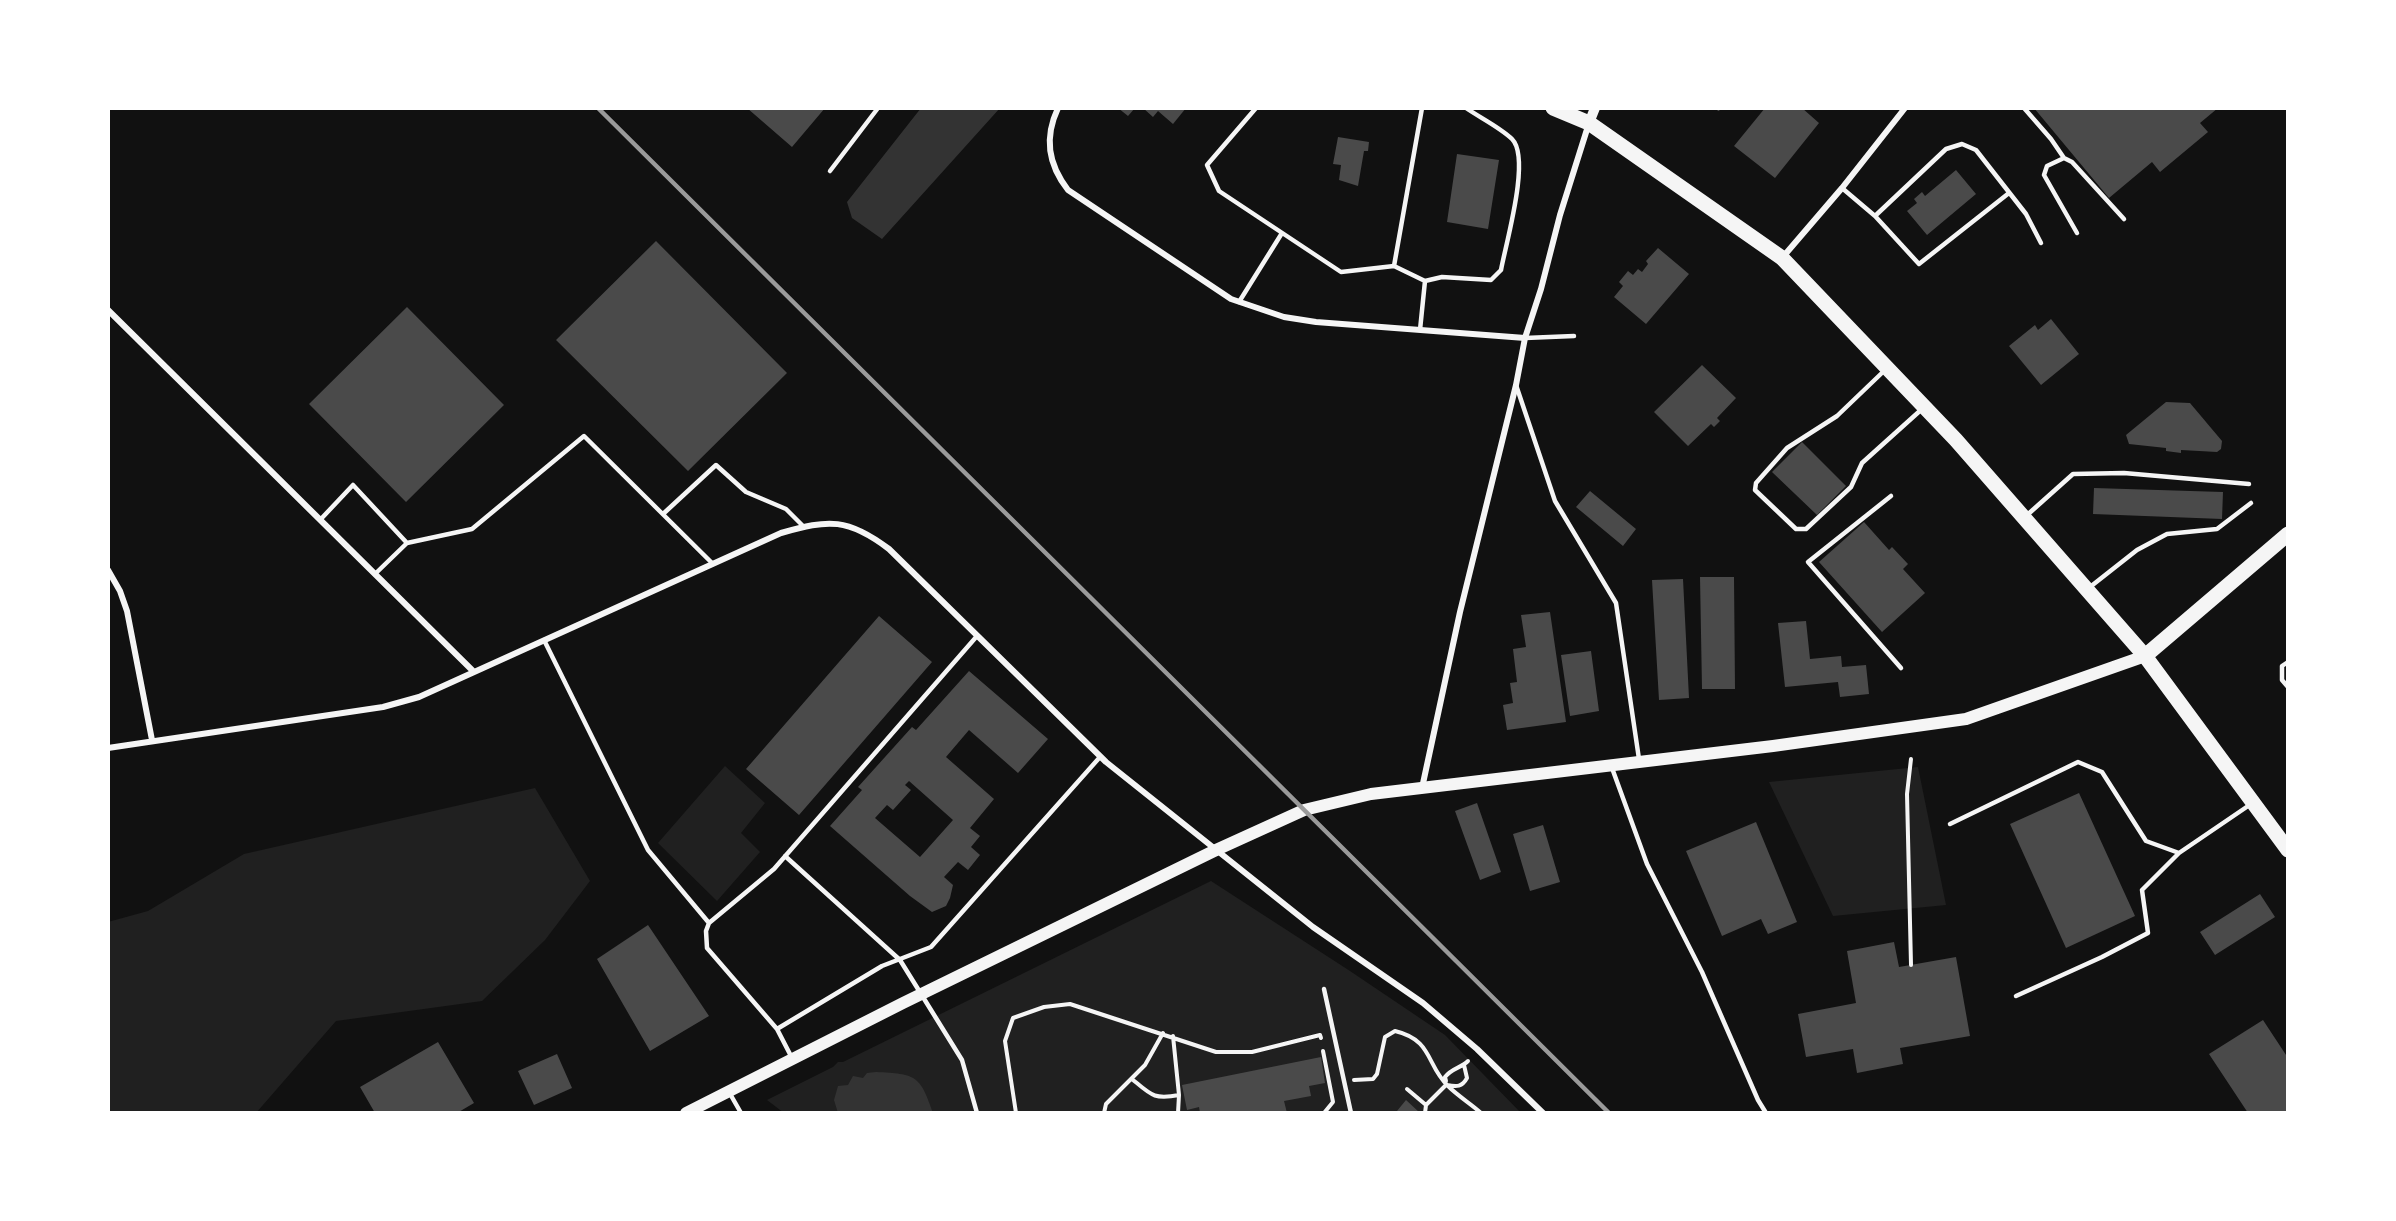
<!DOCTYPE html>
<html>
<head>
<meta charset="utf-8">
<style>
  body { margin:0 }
  #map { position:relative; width:2396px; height:1221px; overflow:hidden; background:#111; font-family:Manrope,sans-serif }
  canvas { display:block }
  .frame { position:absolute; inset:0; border:110px solid #fff; pointer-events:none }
</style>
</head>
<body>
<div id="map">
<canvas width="2396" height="1221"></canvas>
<div class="frame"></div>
</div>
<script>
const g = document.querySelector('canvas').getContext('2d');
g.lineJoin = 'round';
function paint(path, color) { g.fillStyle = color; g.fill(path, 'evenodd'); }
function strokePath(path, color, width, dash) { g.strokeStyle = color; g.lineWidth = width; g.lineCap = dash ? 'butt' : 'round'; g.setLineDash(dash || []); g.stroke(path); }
paint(new Path2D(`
  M 725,766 L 765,803 L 741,833 L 760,852 L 717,901 L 658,843 Z
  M 1918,767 L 1946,905 L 1833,916 L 1769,782 Z
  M 535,788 L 590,881 L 545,940 L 482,1001 L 336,1021 L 256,1113 L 108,1113 L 108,922 L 148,911 L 244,854 Z
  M 1211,881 L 1350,971 L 1445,1035 L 1521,1113 L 784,1113 L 767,1100 L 833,1067 L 838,1062 L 843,1062 Z`), '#202020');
paint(new Path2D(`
  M 921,108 L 1000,108 L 882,239 L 852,218 L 847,202 Z
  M 876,1072 C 916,1074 920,1075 933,1113 L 838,1113 L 834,1100 L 838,1086 L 848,1085 L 853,1076 L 863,1078 L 867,1073 Z`), '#333');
paint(new Path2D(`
  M 747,108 L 825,108 L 792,147 Z
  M 1118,108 L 1135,108 L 1128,116 Z
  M 1143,108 L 1186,108 L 1173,124 L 1158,111 L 1153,117 Z
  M 1765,108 L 1802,108 L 1819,123 L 1775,178 L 1734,146 Z
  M 2034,108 L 2218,108 L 2200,123 L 2208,132 L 2160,172 L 2152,162 L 2109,198 Z
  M 1338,137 L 1369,142 L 1368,151 L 1364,151 L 1358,186 L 1339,180 L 1341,165 L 1333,164 Z
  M 1457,154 L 1499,160 L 1488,229 L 1447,222 Z
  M 1956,170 L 1976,194 L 1927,235 L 1907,211 L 1917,203 L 1914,199 L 1922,192 L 1925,196 Z
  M 656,241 L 787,373 L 688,471 L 556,340 Z
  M 1658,248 L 1689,274 L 1646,324 L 1614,297 L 1623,286 L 1619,282 L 1628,271 L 1633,275 L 1638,269 L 1642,272 L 1648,264 L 1646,261 Z
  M 407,307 L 504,405 L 406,502 L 309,404 Z
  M 2051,319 L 2079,354 L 2041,385 L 2009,346 L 2035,325 L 2038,330 Z
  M 1702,365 L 1736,398 L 1717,418 L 1720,421 L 1714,427 L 1711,424 L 1688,446 L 1654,412 Z
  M 2166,402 L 2190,403 L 2222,441 L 2221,449 L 2217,452 L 2181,450 L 2181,453 L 2166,451 L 2166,448 L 2129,444 L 2126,435 Z
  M 1802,442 L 1846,486 L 1817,515 L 1772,472 Z
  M 2094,488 L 2223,492 L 2222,519 L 2093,514 Z
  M 1590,491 L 1636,529 L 1623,546 L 1576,507 Z
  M 1864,522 L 1889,550 L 1892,547 L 1908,564 L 1903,569 L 1925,593 L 1882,632 L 1819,562 Z
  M 1700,577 L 1734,577 L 1735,689 L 1702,689 Z
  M 1683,579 L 1689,698 L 1659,700 L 1652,580 Z
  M 1550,612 L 1566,722 L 1507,730 L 1503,705 L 1513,703 L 1510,683 L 1517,682 L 1513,649 L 1526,647 L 1521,615 Z
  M 879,616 L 932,662 L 799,815 L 746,769 Z
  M 1806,621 L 1810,659 L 1841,656 L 1842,667 L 1866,665 L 1869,694 L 1840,697 L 1838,682 L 1785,687 L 1778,623 Z
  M 1591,651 L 1599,711 L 1570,716 L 1561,655 Z
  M 969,671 L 1048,739 L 1018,773 L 969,730 L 946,757 L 994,799 L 970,828 L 980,836 L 971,847 L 980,855 L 968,870 L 958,862 L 944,877 L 953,885 L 950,898 L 946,906 L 932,912 L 910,896 L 830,826 L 862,790 L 858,787 L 912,727 L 916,730 ZM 909,781 L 953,820 L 920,857 L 875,818 L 887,805 L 893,810 L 911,790 L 905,785 Z
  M 2079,793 L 2135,916 L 2066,948 L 2010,824 Z
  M 1477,803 L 1501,872 L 1480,880 L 1455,811 Z
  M 1756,822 L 1797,922 L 1768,934 L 1761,919 L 1722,936 L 1686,851 Z
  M 1543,825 L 1560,882 L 1530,891 L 1513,834 Z
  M 2260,894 L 2275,917 L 2215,955 L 2200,932 Z
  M 648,925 L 709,1016 L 650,1051 L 597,959 Z
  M 1894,942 L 1899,967 L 1956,957 L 1970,1036 L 1900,1048 L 1903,1064 L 1857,1073 L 1853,1049 L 1806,1057 L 1798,1014 L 1856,1003 L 1847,951 Z
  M 2263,1020 L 2288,1058 L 2288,1113 L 2248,1113 L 2209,1054 Z
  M 438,1042 L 474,1103 L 457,1113 L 375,1113 L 360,1087 Z
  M 557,1054 L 572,1088 L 534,1105 L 518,1071 Z
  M 1321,1057 L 1325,1083 L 1309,1086 L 1311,1096 L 1284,1101 L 1287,1113 L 1234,1113 L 1234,1111 L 1200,1113 L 1199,1107 L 1187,1110 L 1182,1085 Z
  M 1406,1100 L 1420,1113 L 1399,1113 L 1397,1111 Z`), '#4a4a4a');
strokePath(new Path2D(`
  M 1911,965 L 1907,794 L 1911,759
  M 1173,1036 L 1179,1095 L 1178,1113
  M 1323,1051 L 1333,1102 L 1324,1113
  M 1132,1079 C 1151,1095 1154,1100 1179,1095
  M 1354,1080 L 1373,1079 L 1377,1074 L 1385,1037 L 1395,1031 C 1433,1040 1426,1065 1448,1086 C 1458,1096 1471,1104 1481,1113
  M 1446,1081 L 1445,1077 C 1452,1068 1461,1068 1468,1061
  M 1447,1085 C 1457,1087 1462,1087 1467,1078 L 1464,1065
  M 1407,1089 L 1426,1105 L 1425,1113
  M 1426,1105 L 1446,1085
  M 1016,1113 L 1005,1041 L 1013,1018 L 1044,1007 L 1070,1004 L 1216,1052 L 1252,1052 L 1320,1035 L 1321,1038
  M 1104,1113 L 1106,1104 L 1145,1065 L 1163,1033`), '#f5f5f5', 4);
strokePath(new Path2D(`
  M 1256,108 L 1207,165 L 1219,191 L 1341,272 L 1394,266 L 1425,281 L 1442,277 L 1491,280 L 1501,270 C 1506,243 1531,158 1512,139 C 1501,128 1479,117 1466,108
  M 1718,108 L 1719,108
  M 2024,108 L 2051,139 L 2064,158
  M 830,171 L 878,108
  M 1842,188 L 1875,216 L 1919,264 L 2009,193
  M 1875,216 L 1946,149 L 1962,144 L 1976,150 L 2026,214 L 2041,243
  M 2077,233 L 2044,175 L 2047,166 L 2064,158 L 2072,162 L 2124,219
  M 1394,266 L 1422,108
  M 1239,302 L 1282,233
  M 1420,330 L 1425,281
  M 1525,338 L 1574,336
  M 1885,370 L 1837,416 L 1787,448 L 1756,483 L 1755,490 L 1796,529 L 1806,529 L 1851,487 L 1862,463 L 1922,409
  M 1516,385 L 1555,501 L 1616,603 L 1639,759
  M 1891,496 L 1808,562 L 1901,668
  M 663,514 L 716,465 L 746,492 L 786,509 L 803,526
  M 2026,516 L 2073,474 L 2124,473 L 2249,484
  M 320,520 L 353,485 L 407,543
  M 375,574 L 407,543 L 472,529 L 584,436 L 713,564
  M 2090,587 L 2137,550 L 2167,534 L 2217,529 L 2251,503
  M 544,640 L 648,850 L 709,923
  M 2288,662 L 2282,666 L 2282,680 L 2288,687
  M 1612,768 L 1647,864 L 1702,972 L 1758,1100 L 1766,1113
  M 1950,824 L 2078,762 L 2102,772 L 2146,841 L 2179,853 L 2251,804
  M 785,856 L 900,960 L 962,1060 L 977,1113
  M 1324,989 L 1351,1113
  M 2016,996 L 2102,957 L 2148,933 L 2142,890 L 2179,853
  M 777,1029 L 707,948 L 706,931 L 709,923 L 774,869 L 977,636
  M 792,1058 L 777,1029 L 882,966 L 931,947 L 1100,757
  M 729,1092 L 741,1113`), '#f5f5f5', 4.5);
strokePath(new Path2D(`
  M 1058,108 C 1044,138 1048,164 1068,190 L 1231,299 L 1284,317 L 1316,322 L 1525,338
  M 1782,258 L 1842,188 L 1905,108
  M 108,310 L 474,672
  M 108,570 L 120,591 L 127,611 L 152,740
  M 108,748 L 383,707 L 419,697 L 781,533 C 829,519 848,518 889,549 L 1106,762 L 1313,927 L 1423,1003 L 1477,1049 L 1543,1113
  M 1422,788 L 1460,612 L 1516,385 L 1525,338 L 1541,289 L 1560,215 L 1589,123`), '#f5f5f5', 6);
strokePath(new Path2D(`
  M 1589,123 L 1595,108`), '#f5f5f5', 10);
strokePath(new Path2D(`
  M 686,1113 L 903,1003 L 1216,850 L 1304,810 L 1371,794 L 1773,746 L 1966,719 L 2145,656`), '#f5f5f5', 12);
strokePath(new Path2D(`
  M 1553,108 L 1589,123 L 1782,258 L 1956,440 L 2145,656 L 2288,850
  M 2145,656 L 2288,534`), '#f5f5f5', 15);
strokePath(new Path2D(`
  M 598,108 L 1609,1113`), '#9a9a9a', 4.5);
</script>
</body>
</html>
